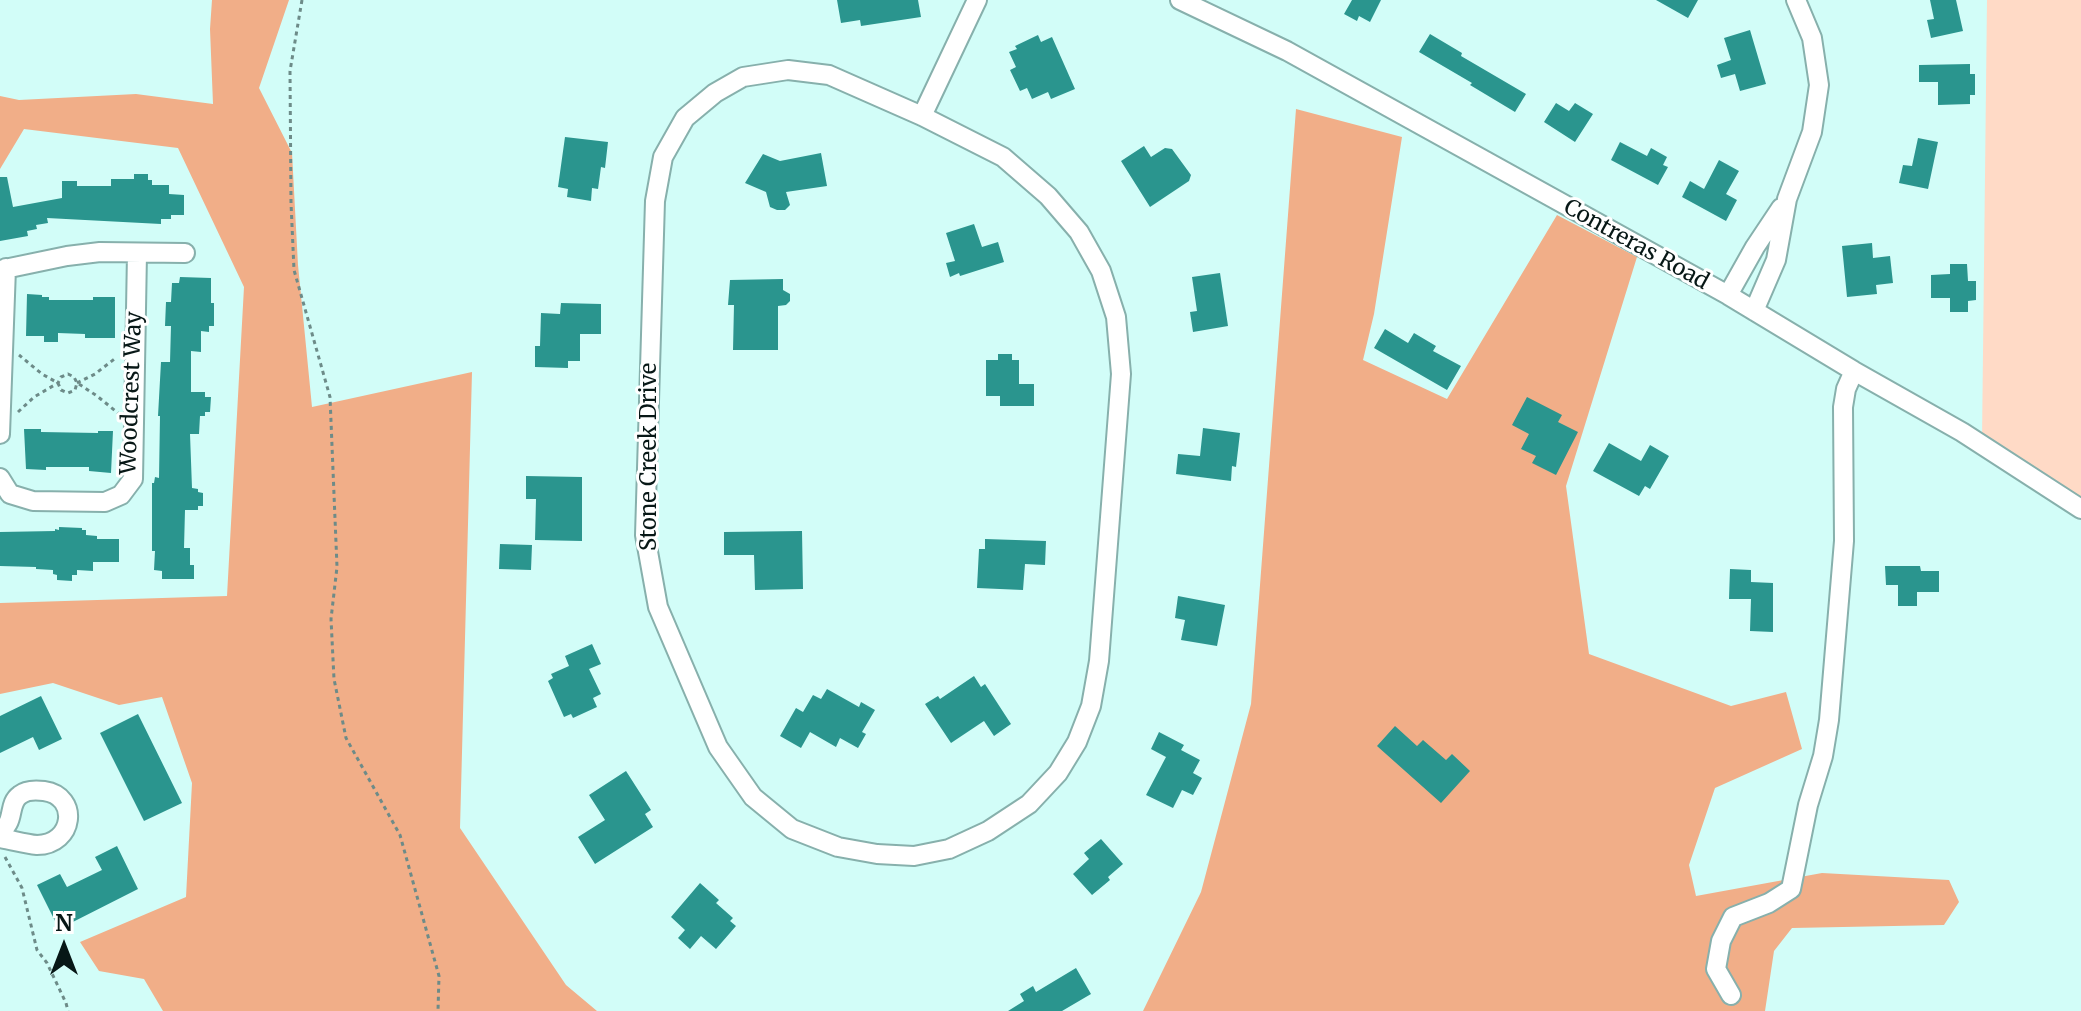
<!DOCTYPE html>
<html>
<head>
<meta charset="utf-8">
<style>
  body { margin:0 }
  #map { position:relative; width:2081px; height:1011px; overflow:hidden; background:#d2fdf8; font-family:Merriweather,serif }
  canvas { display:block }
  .north { position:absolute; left:24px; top:907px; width:80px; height:80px; -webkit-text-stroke:6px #fff; paint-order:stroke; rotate:0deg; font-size:22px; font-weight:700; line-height:32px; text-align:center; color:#071716 }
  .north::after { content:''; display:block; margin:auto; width:28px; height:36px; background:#071716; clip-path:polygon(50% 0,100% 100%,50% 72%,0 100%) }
</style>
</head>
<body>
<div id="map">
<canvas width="2081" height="1011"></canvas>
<div class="north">N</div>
</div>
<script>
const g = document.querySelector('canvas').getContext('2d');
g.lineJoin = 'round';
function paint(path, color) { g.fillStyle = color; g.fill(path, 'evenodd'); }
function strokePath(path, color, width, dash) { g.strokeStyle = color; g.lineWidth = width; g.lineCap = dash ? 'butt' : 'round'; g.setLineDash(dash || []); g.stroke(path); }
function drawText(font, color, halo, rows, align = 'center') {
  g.font = font + ' Merriweather,serif'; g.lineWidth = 6; g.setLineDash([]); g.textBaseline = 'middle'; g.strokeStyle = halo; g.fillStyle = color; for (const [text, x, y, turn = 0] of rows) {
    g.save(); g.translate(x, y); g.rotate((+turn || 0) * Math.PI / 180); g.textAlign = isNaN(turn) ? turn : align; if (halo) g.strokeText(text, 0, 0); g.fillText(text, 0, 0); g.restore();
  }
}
paint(new Path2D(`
  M 1987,0 L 2081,0 L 2081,502 L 1982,440 Z`), '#ffdac6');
paint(new Path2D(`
  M 212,0 L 289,0 L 259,88 L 292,153 L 298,265 L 312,407 L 472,372 L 460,828 L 566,985 L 597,1011 L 163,1011 L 144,979 L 99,971 L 80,942 L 186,897 L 192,783 L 162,697 L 119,705 L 53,683 L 0,694 L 0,603 L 227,596 L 244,287 L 178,148 L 24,129 L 0,169 L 0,96 L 19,100 L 136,94 L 213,104 L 210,29 Z
  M 1296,109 L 1402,137 L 1374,314 L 1363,360 L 1447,399 L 1557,215 L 1637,257 L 1566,486 L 1589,654 L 1731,706 L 1786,692 L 1802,749 L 1715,788 L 1689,865 L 1696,896 L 1822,873 L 1949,880 L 1959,902 L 1944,925 L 1792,928 L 1774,951 L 1765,1011 L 1143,1011 L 1201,892 L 1251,704 Z`), '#f1ae88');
paint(new Path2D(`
  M 837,0 L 918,0 L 921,17 L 861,26 L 860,20 L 841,23 Z
  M 1352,0 L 1381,0 L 1370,22 L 1359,16 L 1357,21 L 1344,14 Z
  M 1656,0 L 1698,0 L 1688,18 Z
  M 1930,0 L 1956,0 L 1963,31 L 1931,38 L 1927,20 L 1934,19 Z
  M 1750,30 L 1766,84 L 1740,91 L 1735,74 L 1721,78 L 1717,65 L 1731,60 L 1724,38 Z
  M 1430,34 L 1462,53 L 1461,56 L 1526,94 L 1515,112 L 1470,85 L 1472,83 L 1419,52 Z
  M 1038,35 L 1041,42 L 1052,37 L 1075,89 L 1051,99 L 1048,92 L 1032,99 L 1027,88 L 1020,91 L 1010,70 L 1016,67 L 1009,52 L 1017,49 L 1015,46 Z
  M 1970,64 L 1970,74 L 1975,74 L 1975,95 L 1970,95 L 1970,104 L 1938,105 L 1938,82 L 1919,82 L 1919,65 Z
  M 1556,103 L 1569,111 L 1575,103 L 1593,114 L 1575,142 L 1544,122 Z
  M 565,137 L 608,142 L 605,168 L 601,167 L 598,189 L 592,188 L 591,201 L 567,197 L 568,189 L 558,187 Z
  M 1918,138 L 1938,142 L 1928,189 L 1899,183 L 1903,165 L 1912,166 Z
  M 1620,142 L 1647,156 L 1651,148 L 1667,157 L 1663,165 L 1668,167 L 1658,185 L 1611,160 Z
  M 1144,146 L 1151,157 L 1165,148 L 1172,149 L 1191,175 L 1189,181 L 1150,207 L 1121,161 Z
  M 821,153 L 827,186 L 786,192 L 790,205 L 785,210 L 777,210 L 770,207 L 766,192 L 745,183 L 763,154 L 780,161 Z
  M 1719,160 L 1739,171 L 1726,194 L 1737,200 L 1726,221 L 1682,197 L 1690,181 L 1704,189 Z
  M 134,174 L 148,174 L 148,180 L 152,180 L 152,185 L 169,185 L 169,194 L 184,195 L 184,215 L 171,215 L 171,219 L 161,219 L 161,224 L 47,218 L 48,223 L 36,225 L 37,229 L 27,231 L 28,236 L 0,241 L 0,177 L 7,177 L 13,207 L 62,198 L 62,181 L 77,181 L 77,186 L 111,186 L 111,179 L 134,179 Z
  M 974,224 L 982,247 L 998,242 L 1004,262 L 960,276 L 959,273 L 950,277 L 946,263 L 955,261 L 946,233 Z
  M 1872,243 L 1873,258 L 1890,256 L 1893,283 L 1876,285 L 1877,294 L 1847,297 L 1842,246 Z
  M 1950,264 L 1967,264 L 1968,281 L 1976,281 L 1976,300 L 1968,301 L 1968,312 L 1950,312 L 1950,298 L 1931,298 L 1931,275 L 1950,274 Z
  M 1220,273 L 1228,326 L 1193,332 L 1190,312 L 1197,311 L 1192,277 Z
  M 180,277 L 211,278 L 211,303 L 214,303 L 214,326 L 209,326 L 209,332 L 201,331 L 201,352 L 191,351 L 191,392 L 205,392 L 205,397 L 211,397 L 210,412 L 205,412 L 205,416 L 200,416 L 199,434 L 190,434 L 192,488 L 198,489 L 198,492 L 203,493 L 203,506 L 198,506 L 198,510 L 185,510 L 184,548 L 190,548 L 190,565 L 194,565 L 194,579 L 162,579 L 162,571 L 154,570 L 155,551 L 152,551 L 152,483 L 154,483 L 155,477 L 159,478 L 160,416 L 158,416 L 161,362 L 170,362 L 171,326 L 165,326 L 166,302 L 171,302 L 172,283 L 179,283 Z
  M 783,279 L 783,290 L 790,294 L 790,301 L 786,305 L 778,306 L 778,350 L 733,350 L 734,305 L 728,305 L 730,280 Z
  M 27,294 L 42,295 L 42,297 L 49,297 L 49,300 L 93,300 L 93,297 L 115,297 L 115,338 L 85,338 L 85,334 L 58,333 L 58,342 L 44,342 L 44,336 L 26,336 Z
  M 561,303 L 601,304 L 601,334 L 580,334 L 580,361 L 568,361 L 568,368 L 535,367 L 535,346 L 540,346 L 541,313 L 560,314 Z
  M 1385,329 L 1408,343 L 1414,333 L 1436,346 L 1433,351 L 1461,366 L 1447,390 L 1374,348 Z
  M 998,354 L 1012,354 L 1012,360 L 1019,360 L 1019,384 L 1034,384 L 1034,406 L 1000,406 L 1000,396 L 986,396 L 986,360 L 998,360 Z
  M 1527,397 L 1562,415 L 1558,422 L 1578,432 L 1556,475 L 1532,463 L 1536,456 L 1521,449 L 1529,434 L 1512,425 Z
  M 1203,428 L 1240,433 L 1236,467 L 1232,466 L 1231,481 L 1176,474 L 1178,454 L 1200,456 Z
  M 24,429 L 41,429 L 41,432 L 98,433 L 98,431 L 113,431 L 111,473 L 89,471 L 89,467 L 46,467 L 46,470 L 26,469 Z
  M 1609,443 L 1641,461 L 1650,445 L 1669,456 L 1650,489 L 1645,486 L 1639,496 L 1593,471 Z
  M 526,476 L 582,477 L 582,541 L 535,540 L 536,499 L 526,499 Z
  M 59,527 L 82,528 L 82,530 L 86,530 L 86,535 L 97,536 L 97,539 L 119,539 L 119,562 L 93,562 L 93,571 L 77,570 L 77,575 L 72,575 L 72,581 L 57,580 L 57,575 L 53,574 L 53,570 L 36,569 L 36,567 L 0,566 L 0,532 L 55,531 L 55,529 L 59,530 Z
  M 802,531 L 803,589 L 755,590 L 754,555 L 724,555 L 724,532 Z
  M 985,539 L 1046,541 L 1045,565 L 1025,564 L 1023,590 L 977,588 L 979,549 L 985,549 Z
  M 500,544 L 532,545 L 531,570 L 499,569 Z
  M 1885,566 L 1920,566 L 1921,571 L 1939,571 L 1939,592 L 1917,592 L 1917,606 L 1898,606 L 1898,585 L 1886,585 Z
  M 1730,569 L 1751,570 L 1751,582 L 1773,583 L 1773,632 L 1750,631 L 1751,599 L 1729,599 Z
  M 1178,596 L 1225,605 L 1217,646 L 1181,640 L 1185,620 L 1175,618 Z
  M 592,644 L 601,664 L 589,669 L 601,694 L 593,698 L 597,707 L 573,718 L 571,714 L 564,717 L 548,681 L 553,678 L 551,674 L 569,666 L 565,656 Z
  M 974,676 L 981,687 L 985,684 L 1011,724 L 994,736 L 984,721 L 951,743 L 925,704 L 938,696 L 940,699 Z
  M 827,689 L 859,707 L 861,702 L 875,710 L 862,732 L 866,734 L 858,748 L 840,738 L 836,747 L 810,732 L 801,748 L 780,736 L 796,708 L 803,712 L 813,695 L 821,699 Z
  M 41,696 L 62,739 L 39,750 L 33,737 L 0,753 L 0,716 Z
  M 138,714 L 182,803 L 144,821 L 100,733 Z
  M 1395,726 L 1417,746 L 1423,740 L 1446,760 L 1452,754 L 1470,771 L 1441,803 L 1377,746 Z
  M 1159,732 L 1184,745 L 1181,750 L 1200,760 L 1193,773 L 1202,778 L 1193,795 L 1182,790 L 1173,808 L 1146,795 L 1166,757 L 1151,749 Z
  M 626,771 L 651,810 L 645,814 L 653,827 L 595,864 L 578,837 L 605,820 L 589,795 Z
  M 1101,839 L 1123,864 L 1108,877 L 1110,880 L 1092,895 L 1073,874 L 1089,859 L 1084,853 Z
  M 117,846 L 138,889 L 59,929 L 37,885 L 60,874 L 67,887 L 102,870 L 95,857 Z
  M 700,883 L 719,900 L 716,903 L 733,918 L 730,921 L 736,926 L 716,949 L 701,936 L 690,949 L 678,938 L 685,930 L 671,917 Z
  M 1076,968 L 1091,994 L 1062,1011 L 1008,1011 L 1024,1001 L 1020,994 L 1033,986 L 1036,992 Z`), '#2a958e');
const minor = new Path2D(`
  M 1180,0 L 1287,51 L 1728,295 L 1854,371 L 1962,432 L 2081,509
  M 788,70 L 829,75 L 922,116 L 1003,157 L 1048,196 L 1079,232 L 1101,271 L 1116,317 L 1121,374 L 1099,661 L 1091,706 L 1077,742 L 1058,773 L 1029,804 L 988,831 L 949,849 L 914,856 L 877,854 L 838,847 L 792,829 L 753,797 L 718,747 L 658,607 L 645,535 L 655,201 L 663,157 L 685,118 L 715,93 L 743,77 Z
  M 922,116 L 977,0
  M 0,270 L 67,256 L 100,252 L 185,253
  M 1728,295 L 1755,247 L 1781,208
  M 1754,311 L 1776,260 L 1787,199 L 1812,132 L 1819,85 L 1812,38 L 1796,0
  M 0,434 L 6,268
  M 0,478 L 10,494 L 33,501 L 105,502 L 121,495 L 133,479 L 137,253
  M 0,833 C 3,829 6,827 8,823 C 13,814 10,802 20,795 C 26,790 36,790 44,791 C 80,796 74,845 37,845 C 25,844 12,840 0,838
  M 1731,995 L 1716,969 L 1721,941 L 1733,917 L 1769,903 L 1791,889 L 1808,805 L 1823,756 L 1829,720 L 1844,541 L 1843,407 L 1846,389 L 1854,371`);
strokePath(minor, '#87b0ac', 22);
strokePath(new Path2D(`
  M 302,0 L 290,71 L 291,203 L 294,270 L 330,397 L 337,567 L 331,619 L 334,679 L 346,738 L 400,835 L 439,976 L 438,1011
  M 77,383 L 95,374 L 117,357
  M 79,384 L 97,396 L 118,413
  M 18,412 L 34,397 L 58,383 L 61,377 L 68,374 L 74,377 L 77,383 L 75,390 L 68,393 L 61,390 L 58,383 L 42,374 L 19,355
  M 5,857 L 22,888 L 37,950 L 47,963 L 66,1003 L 68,1011`), '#6d8b88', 3, [4, 4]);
strokePath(minor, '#fff', 18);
drawText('22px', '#071716', '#fff', [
  ["Contreras Road",1636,245,29],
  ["Woodcrest Way",132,393,-88],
  ["Stone Creek Drive",650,457,-90]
]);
</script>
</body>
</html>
